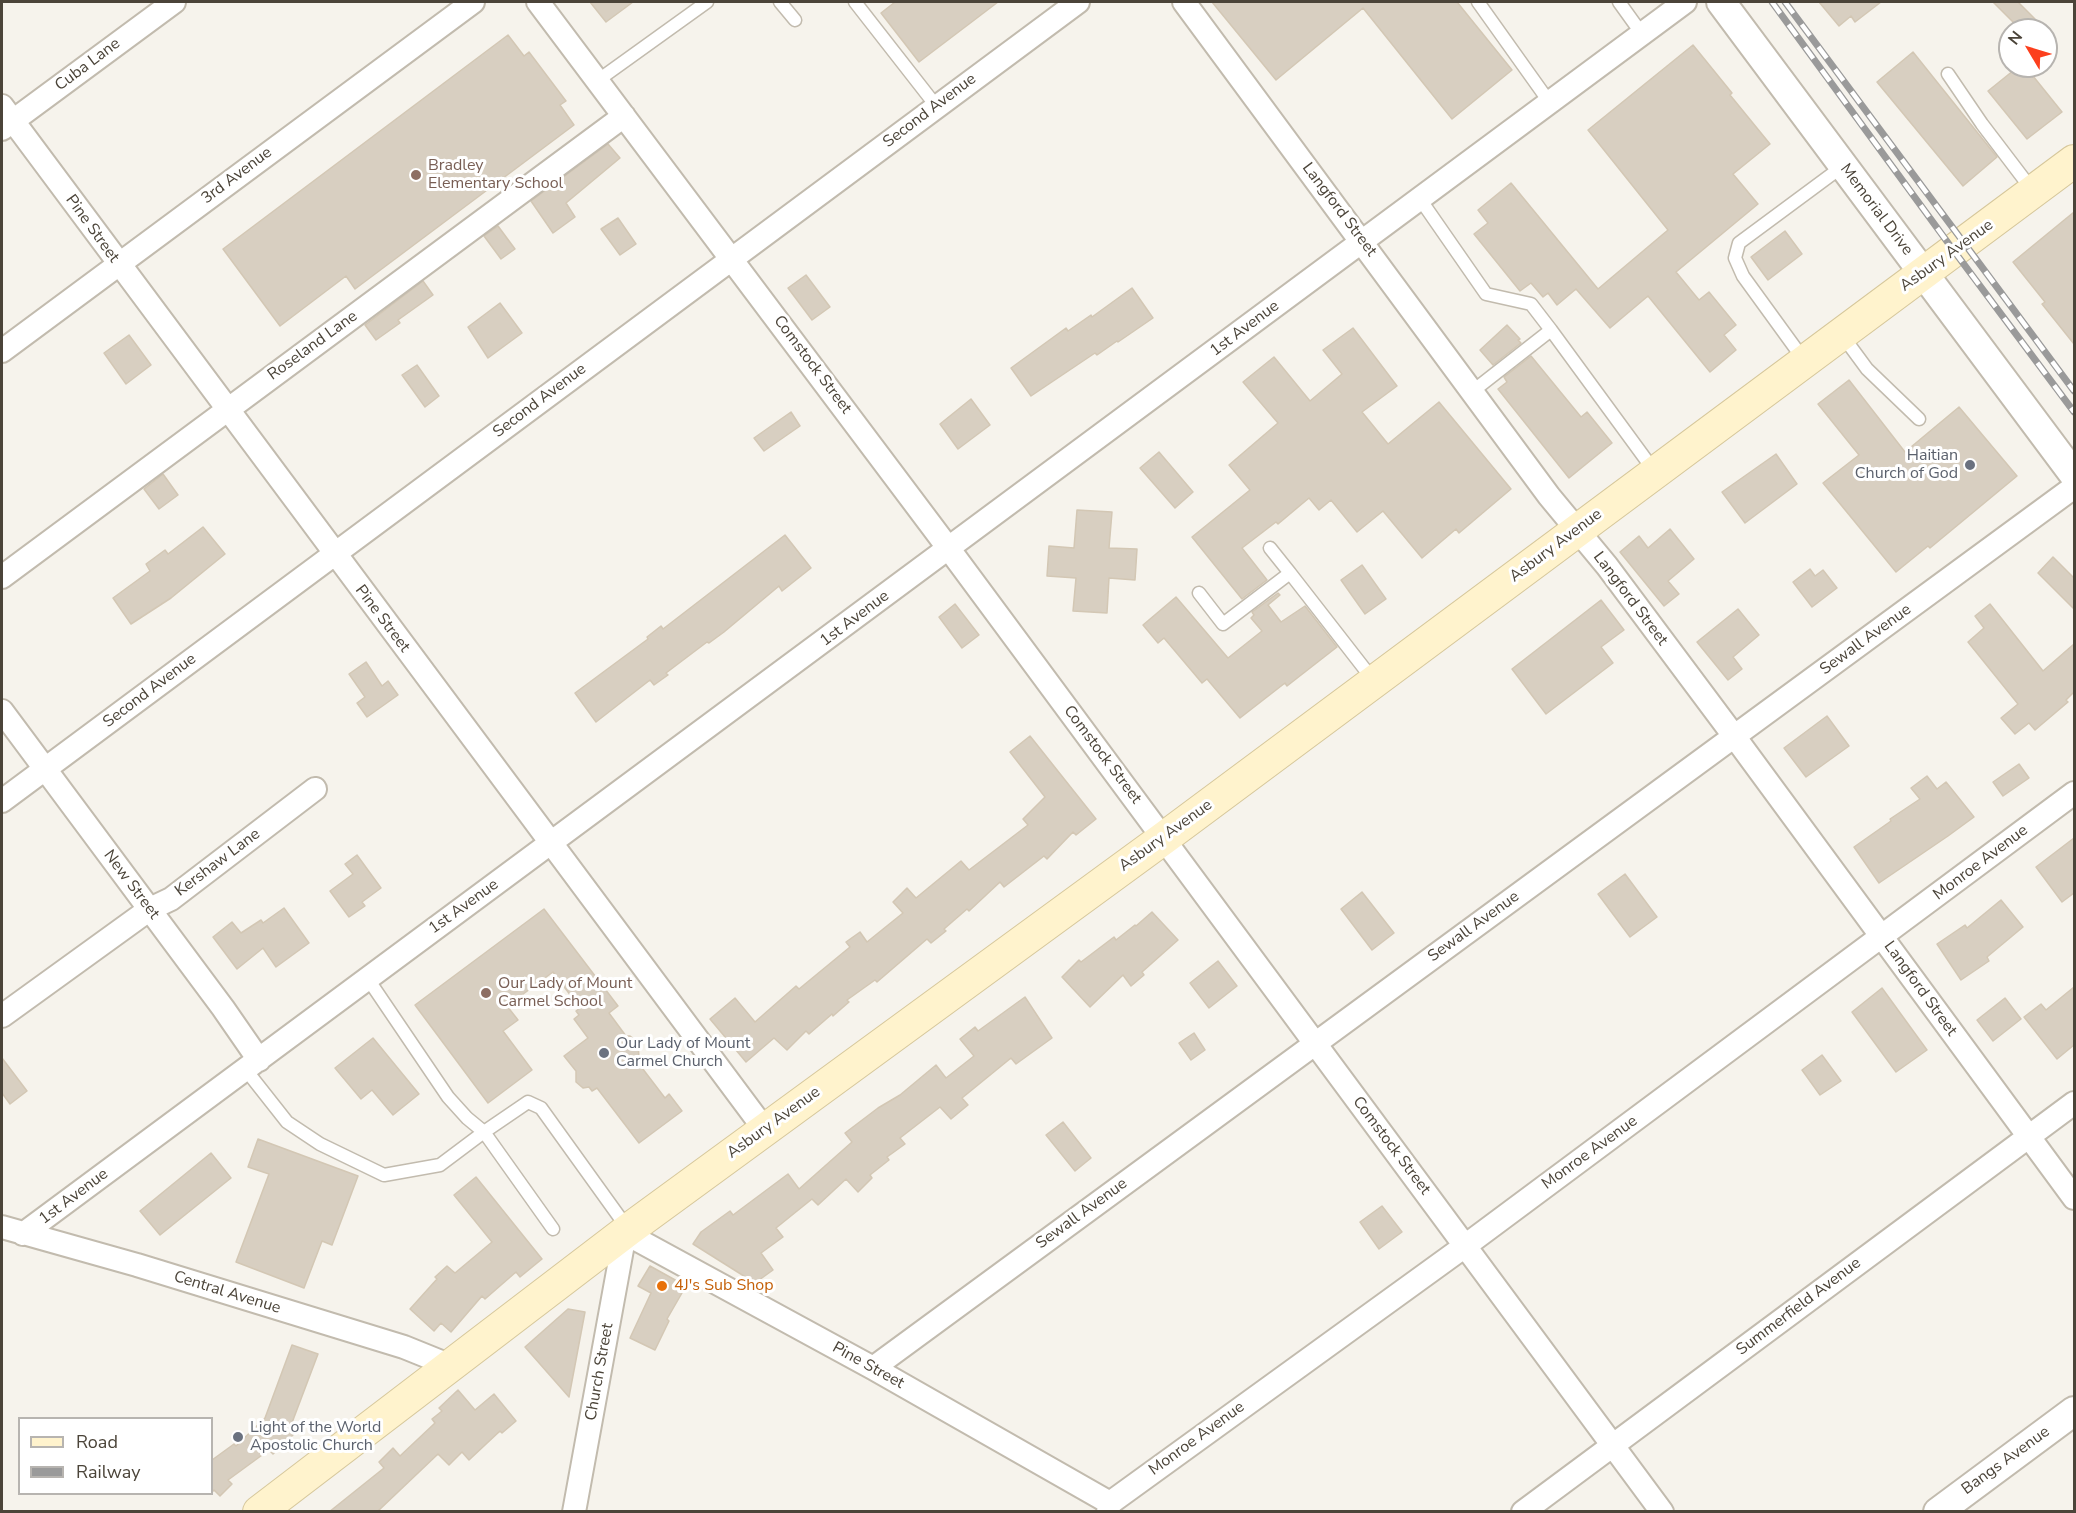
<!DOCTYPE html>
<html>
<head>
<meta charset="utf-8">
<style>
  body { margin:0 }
  #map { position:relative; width:2076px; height:1513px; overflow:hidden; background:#f6f3ec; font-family:"Nunito Sans",sans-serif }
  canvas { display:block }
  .frame { position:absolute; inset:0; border:3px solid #4b4439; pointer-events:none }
  .legend { position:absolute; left:18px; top:1417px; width:195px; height:78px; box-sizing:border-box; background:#fff; border:2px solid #b7b4b0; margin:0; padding:8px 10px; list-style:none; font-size:18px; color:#4b4439 }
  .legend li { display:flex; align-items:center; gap:12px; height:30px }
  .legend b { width:30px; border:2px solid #b7b4b0 }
  .north { position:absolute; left:1998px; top:18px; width:60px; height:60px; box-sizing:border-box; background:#fff; border:2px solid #b7b4b0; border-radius:50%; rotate:308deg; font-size:16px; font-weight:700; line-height:24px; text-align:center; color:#4b4439 }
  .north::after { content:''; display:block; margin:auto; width:21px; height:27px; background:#fc3f1d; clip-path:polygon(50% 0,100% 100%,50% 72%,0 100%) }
</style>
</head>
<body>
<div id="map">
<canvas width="2076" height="1513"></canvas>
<div class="frame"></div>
<ul class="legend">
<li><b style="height:8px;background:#fff3cd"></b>Road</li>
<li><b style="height:8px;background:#9a9a9a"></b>Railway</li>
</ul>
<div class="north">N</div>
</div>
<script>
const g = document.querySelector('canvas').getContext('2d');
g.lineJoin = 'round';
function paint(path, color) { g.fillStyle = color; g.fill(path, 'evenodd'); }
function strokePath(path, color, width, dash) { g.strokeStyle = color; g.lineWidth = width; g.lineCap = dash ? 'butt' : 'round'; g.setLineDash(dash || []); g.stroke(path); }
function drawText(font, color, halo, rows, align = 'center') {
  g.font = font + ' "Nunito Sans",sans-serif'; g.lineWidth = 6; g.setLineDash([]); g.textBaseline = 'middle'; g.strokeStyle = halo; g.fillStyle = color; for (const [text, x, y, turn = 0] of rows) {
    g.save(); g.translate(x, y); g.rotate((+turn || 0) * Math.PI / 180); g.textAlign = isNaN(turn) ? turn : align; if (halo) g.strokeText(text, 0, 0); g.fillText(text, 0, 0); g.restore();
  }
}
const building = new Path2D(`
  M 590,2 L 633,2 L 606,22 Z
  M 895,2 L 998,2 L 919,62 L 881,13 Z
  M 1212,2 L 1457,2 L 1512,70 L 1452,119 L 1363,8 L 1276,80 Z
  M 1819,2 L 1881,2 L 1855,22 L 1851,16 L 1839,26 Z
  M 1993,2 L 2018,2 L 2046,30 L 2021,30 Z
  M 508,35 L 524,56 L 529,52 L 566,101 L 560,105 L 574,125 L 355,289 L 346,276 L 280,326 L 223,249 Z
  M 1693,45 L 1732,93 L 1730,95 L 1770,144 L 1733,174 L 1758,204 L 1676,272 L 1699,300 L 1709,292 L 1736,325 L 1724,335 L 1736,350 L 1710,372 L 1648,296 L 1610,328 L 1576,289 L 1557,305 L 1548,293 L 1543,297 L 1531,283 L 1520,291 L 1474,234 L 1488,223 L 1478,210 L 1511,183 L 1598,289 L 1668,230 L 1588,130 Z
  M 1913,52 L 1997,157 L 1963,186 L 1877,82 Z
  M 2019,66 L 2028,66 L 2035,74 L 2033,76 L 2062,112 L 2027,139 L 1988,91 Z
  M 608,144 L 620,158 L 566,203 L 575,217 L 553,233 L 531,201 Z
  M 2074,212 L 2074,344 L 2042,304 L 2045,302 L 2013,262 Z
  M 618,218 L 636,244 L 620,255 L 601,229 Z
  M 498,226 L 515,249 L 501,259 L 484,236 Z
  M 1785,231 L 1802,254 L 1768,280 L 1751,257 Z
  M 806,275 L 830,307 L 812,320 L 788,288 Z
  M 423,281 L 433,295 L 398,320 L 400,323 L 376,340 L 365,325 Z
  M 1132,288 L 1153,318 L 1118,342 L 1117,341 L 1097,355 L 1095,353 L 1031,396 L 1011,368 L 1066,328 L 1068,331 L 1091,315 L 1092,317 Z
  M 500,303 L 522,333 L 488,358 L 468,327 Z
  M 1507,325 L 1520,339 L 1518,340 L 1521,343 L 1493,365 L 1480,350 Z
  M 1353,328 L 1397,386 L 1362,412 L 1388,444 L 1439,402 L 1511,489 L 1459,533 L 1456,529 L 1422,558 L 1383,511 L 1357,532 L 1331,500 L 1319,510 L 1309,498 L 1278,524 L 1276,522 L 1242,548 L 1267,580 L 1242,599 L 1192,537 L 1250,490 L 1229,465 L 1278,423 L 1243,382 L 1274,357 L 1310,401 L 1342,374 L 1323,350 Z
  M 129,335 L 151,365 L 126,384 L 104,353 Z
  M 1531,356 L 1581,417 L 1587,412 L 1612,443 L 1569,478 L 1498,389 L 1507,382 L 1504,377 Z
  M 417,365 L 439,396 L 425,407 L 402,375 Z
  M 1849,380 L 1905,452 L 1959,407 L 2017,476 L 1930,548 L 1928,546 L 1896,572 L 1823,483 L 1859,455 L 1818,404 Z
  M 971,399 L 990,425 L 958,449 L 940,424 Z
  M 791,412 L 800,426 L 764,451 L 754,438 Z
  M 1159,452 L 1193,492 L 1175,508 L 1140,468 Z
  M 1776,454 L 1797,484 L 1745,523 L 1722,492 Z
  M 163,474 L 178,495 L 159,509 L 144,489 Z
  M 1077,510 L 1112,512 L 1109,548 L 1137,549 L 1135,580 L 1109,578 L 1107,613 L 1073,611 L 1076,578 L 1047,576 L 1049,546 L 1074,548 Z
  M 203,527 L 225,554 L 171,598 L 131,624 L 113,598 L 150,571 L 146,564 L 165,550 L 168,554 Z
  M 1670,529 L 1694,559 L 1668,581 L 1679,594 L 1664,606 L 1620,552 L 1639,536 L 1648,548 Z
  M 785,535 L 811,568 L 782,591 L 779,586 L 724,632 L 709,643 L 707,642 L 666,673 L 668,675 L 654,685 L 650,680 L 596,722 L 575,693 L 648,639 L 647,637 L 661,626 L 663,629 Z
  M 2053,557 L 2074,578 L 2074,609 L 2038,573 Z
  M 1362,565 L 1386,599 L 1365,614 L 1341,580 Z
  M 1810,569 L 1815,576 L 1823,570 L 1837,588 L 1812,607 L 1793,582 Z
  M 1278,593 L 1280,595 L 1268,605 L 1281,622 L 1305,606 L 1337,647 L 1287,686 L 1285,683 L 1240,718 L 1207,679 L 1202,683 L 1164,638 L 1158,643 L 1143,625 L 1176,597 L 1228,658 L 1262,631 L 1251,618 L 1254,615 L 1252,612 Z
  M 1601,600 L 1624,630 L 1601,647 L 1613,663 L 1546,714 L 1512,669 Z
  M 955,604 L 979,635 L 962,648 L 939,617 Z
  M 1990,604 L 2043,671 L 2074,644 L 2074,692 L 2066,700 L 2068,702 L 2035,730 L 2029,723 L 2015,734 L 2001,718 L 2018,704 L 1968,642 L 1984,628 L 1975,616 Z
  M 1738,609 L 1759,635 L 1733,657 L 1742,669 L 1728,680 L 1697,642 Z
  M 366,662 L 382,686 L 388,681 L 398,695 L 367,717 L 357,703 L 365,697 L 349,674 Z
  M 1827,716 L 1849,746 L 1806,777 L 1784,748 Z
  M 1030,736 L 1096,819 L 1076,835 L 1073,832 L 1047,859 L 1044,856 L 1004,887 L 1000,882 L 969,911 L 967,909 L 944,929 L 946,931 L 931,943 L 927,939 L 877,982 L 875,980 L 847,1000 L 849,1002 L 833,1016 L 832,1014 L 809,1034 L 806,1031 L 787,1050 L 774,1038 L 746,1062 L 710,1019 L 735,998 L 755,1022 L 796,986 L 799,989 L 850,947 L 846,942 L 860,932 L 867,942 L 903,913 L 893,902 L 907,888 L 916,898 L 961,861 L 969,870 L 1028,825 L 1023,819 L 1045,797 L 1010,752 Z
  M 2019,764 L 2029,778 L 2003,796 L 1993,782 Z
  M 1927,776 L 1937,789 L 1946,782 L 1974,817 L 1948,836 L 1879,883 L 1854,847 L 1891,821 L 1890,819 L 1920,799 L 1911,788 Z
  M 2074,838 L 2074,893 L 2062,902 L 2036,867 Z
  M 357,855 L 381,888 L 362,902 L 365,906 L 349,917 L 330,891 L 353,874 L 345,864 Z
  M 1625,874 L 1657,917 L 1630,937 L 1598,894 Z
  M 1362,892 L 1394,933 L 1372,950 L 1341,909 Z
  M 2001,900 L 2023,927 L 1987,957 L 1989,961 L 1961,980 L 1937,944 L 1965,925 L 1967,928 Z
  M 284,908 L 309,943 L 276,967 L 263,948 L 237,969 L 213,937 L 232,922 L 241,933 L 261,920 L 263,923 Z
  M 544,909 L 618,1006 L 609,1013 L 626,1036 L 630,1036 L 638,1042 L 639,1058 L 636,1060 L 665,1098 L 669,1094 L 682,1111 L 639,1143 L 597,1088 L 592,1091 L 589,1087 L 583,1088 L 576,1082 L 576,1071 L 564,1056 L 588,1038 L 574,1019 L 579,1015 L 576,1011 L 580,1008 L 553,972 L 507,1006 L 518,1020 L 503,1031 L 532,1070 L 488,1103 L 415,1005 Z
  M 1152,912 L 1178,940 L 1142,972 L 1144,975 L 1131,986 L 1123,975 L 1090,1007 L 1062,977 L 1079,960 L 1081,962 L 1114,937 L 1116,940 L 1135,925 L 1136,926 Z
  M 1218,961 L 1237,986 L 1209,1008 L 1190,983 Z
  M 2074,987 L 2074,1045 L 2057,1059 L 2024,1017 L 2041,1004 L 2046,1010 Z
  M 1882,988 L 1927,1050 L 1896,1072 L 1852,1012 Z
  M 1025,997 L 1052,1038 L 1016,1064 L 1011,1058 L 962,1098 L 968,1105 L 951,1119 L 940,1107 L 900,1138 L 905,1144 L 887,1157 L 889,1160 L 870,1175 L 872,1178 L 858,1192 L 846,1179 L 818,1205 L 812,1199 L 776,1228 L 783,1237 L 761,1253 L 773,1270 L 755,1283 L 693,1244 L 701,1232 L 730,1211 L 733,1215 L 788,1174 L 799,1189 L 852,1142 L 845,1133 L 878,1108 L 900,1095 L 936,1065 L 946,1078 L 974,1056 L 960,1039 L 975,1027 L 978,1031 Z
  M 2005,998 L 2021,1019 L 1993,1041 L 1977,1020 Z
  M 1194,1033 L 1205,1050 L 1191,1060 L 1179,1043 Z
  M 373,1038 L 419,1094 L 393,1115 L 372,1090 L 361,1099 L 335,1068 Z
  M 1822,1055 L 1841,1081 L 1820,1095 L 1802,1070 Z
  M 2,1058 L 27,1091 L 10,1104 L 2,1093 Z
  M 1063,1122 L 1091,1158 L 1075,1171 L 1046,1135 Z
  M 258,1139 L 358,1176 L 332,1245 L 322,1241 L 304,1288 L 236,1262 L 269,1174 L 248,1167 Z
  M 211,1153 L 231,1178 L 160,1235 L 140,1211 Z
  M 476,1177 L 542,1259 L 520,1277 L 516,1272 L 485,1299 L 482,1296 L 451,1332 L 441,1323 L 434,1331 L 410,1309 L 437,1279 L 435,1277 L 447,1266 L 455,1273 L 492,1242 L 454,1195 Z
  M 1382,1206 L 1402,1232 L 1379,1249 L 1360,1222 Z
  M 650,1266 L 686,1286 L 667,1319 L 669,1321 L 655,1350 L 630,1338 L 651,1293 L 638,1286 Z
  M 568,1309 L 585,1312 L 569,1397 L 525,1347 Z
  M 292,1345 L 318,1354 L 290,1428 L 295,1433 L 273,1454 L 269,1450 L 228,1480 L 232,1484 L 220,1496 L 214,1490 L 212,1492 L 212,1460 L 234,1444 L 236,1446 L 265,1418 Z
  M 458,1390 L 475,1410 L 494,1394 L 516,1421 L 502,1433 L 500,1431 L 469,1460 L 462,1452 L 449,1465 L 438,1454 L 377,1512 L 329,1512 L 384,1468 L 379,1462 L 393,1448 L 400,1456 L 435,1423 L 432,1419 L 442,1411 L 439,1408 Z`);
paint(building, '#d8cfc1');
strokePath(building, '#d3c7b4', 1.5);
const service = new Path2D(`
  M 780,2 L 795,20
  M 855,2 L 937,107
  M 1478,2 L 1550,103
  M 1619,2 L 1642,34
  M 1948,74 L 1982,124 L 2033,191
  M 597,81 L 707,2
  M 1420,199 L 1486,294 L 1531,304 L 1551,330 L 1473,391
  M 1551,330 L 1655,472
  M 1842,335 L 1867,369 L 1919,419
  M 1804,360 L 1743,276 L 1735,258 L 1739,243 L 1843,166
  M 1270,548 L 1290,573
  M 1199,593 L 1223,624 L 1290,573 L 1374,681
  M 368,979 L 448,1097 L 467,1118 L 484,1132 L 528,1102 L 541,1108 L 628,1229
  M 246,1070 L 287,1122 L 320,1144 L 384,1175 L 440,1165 L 484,1132 L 553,1229`);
const minor = new Path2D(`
  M 538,2 L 949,549 L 1662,1512
  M 1184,2 L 1549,496 L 1607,566 L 1734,736 L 2074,1198
  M 2,106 L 765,1130
  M 2,129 L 174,2
  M 2,351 L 473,2
  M 2,577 L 624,116
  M 2,711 L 223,1008 L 259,1060
  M 2,801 L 1078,2
  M 2,1016 L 150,909 L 171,899 L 315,789
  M 2,1227 L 137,1265 L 404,1347 L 451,1366
  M 23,1234 L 1685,2
  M 873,1368 L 2074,487
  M 574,1512 L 625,1233 L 873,1368 L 1110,1503
  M 1108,1512 L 1110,1503 L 1465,1246 L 2074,793
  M 1523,1512 L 2074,1103`);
const tertiary = new Path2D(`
  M 1721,2 L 2074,475
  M 1938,1512 L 2074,1411`);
const secondary = new Path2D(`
  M 259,1512 L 628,1230 L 1164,838 L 2074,161`);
strokePath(service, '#c2bbae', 15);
strokePath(minor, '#c2bbae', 26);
strokePath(tertiary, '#c2bbae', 32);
strokePath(secondary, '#d6c79b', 34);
strokePath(service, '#fff', 12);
strokePath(minor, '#fff', 22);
strokePath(tertiary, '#fff', 28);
strokePath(secondary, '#fff3cd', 32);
const rail = new Path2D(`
  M 1772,2 L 1954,251 L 2074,412
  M 1785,2 L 2074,391`);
strokePath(rail, '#9a9a9a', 7);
strokePath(rail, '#fff', 4.5, [14]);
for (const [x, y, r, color] of [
  [416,175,6,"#8d6e63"],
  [1970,465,6,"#6b7280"],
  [486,993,6,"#8d6e63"],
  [604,1053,6,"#6b7280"],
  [662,1286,6,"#e8710a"],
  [238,1437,6,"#6b7280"]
]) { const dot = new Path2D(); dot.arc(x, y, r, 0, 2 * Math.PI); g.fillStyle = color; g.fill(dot); strokePath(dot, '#fff', 2); }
drawText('16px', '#4b4439', '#fff', [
  ["Cuba Lane",88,65,-37],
  ["Second Avenue",930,111,-37],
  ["3rd Avenue",237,176,-37],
  ["Langford Street",1339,210,53],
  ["Memorial Drive",1876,210,53],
  ["Pine Street",92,229,54],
  ["Asbury Avenue",1947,256,-36],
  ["1st Avenue",1245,329,-37],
  ["Roseland Lane",313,346,-36],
  ["Comstock Street",812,365,53],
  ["Second Avenue",540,401,-37],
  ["Asbury Avenue",1556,546,-37],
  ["Langford Street",1630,599,53],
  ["Pine Street",382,619,53],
  ["1st Avenue",855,619,-37],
  ["Sewall Avenue",1866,640,-36],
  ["Second Avenue",150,691,-37],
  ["Comstock Street",1102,755,53],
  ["Asbury Avenue",1166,836,-36],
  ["Kershaw Lane",218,863,-37],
  ["Monroe Avenue",1981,863,-37],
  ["New Street",131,885,53],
  ["1st Avenue",464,907,-36],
  ["Sewall Avenue",1474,927,-36],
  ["Langford Street",1920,989,54],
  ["Asbury Avenue",774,1123,-36],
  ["Comstock Street",1391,1146,53],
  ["Monroe Avenue",1590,1153,-36],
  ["1st Avenue",74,1197,-37],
  ["Sewall Avenue",1082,1214,-36],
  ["Central Avenue",227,1293,17],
  ["Summerfield Avenue",1799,1307,-37],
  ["Pine Street",868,1366,29],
  ["Church Street",600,1372,-80],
  ["Monroe Avenue",1197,1439,-36],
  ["Bangs Avenue",2006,1461,-36]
]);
drawText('16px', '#785e54', '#fff', [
  ["Bradley",428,166],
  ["Elementary School",428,184],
  ["Our Lady of Mount",498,984],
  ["Carmel School",498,1002]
], 'left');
drawText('16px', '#5b616d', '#fff', [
  ["Haitian",1958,456,"right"],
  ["Church of God",1958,474,"right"],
  ["Our Lady of Mount",616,1044],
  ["Carmel Church",616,1062],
  ["Light of the World",250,1428],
  ["Apostolic Church",250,1446]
], 'left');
drawText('16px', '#c56008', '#fff', [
  ["4J's Sub Shop",674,1286]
], 'left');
</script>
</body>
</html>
